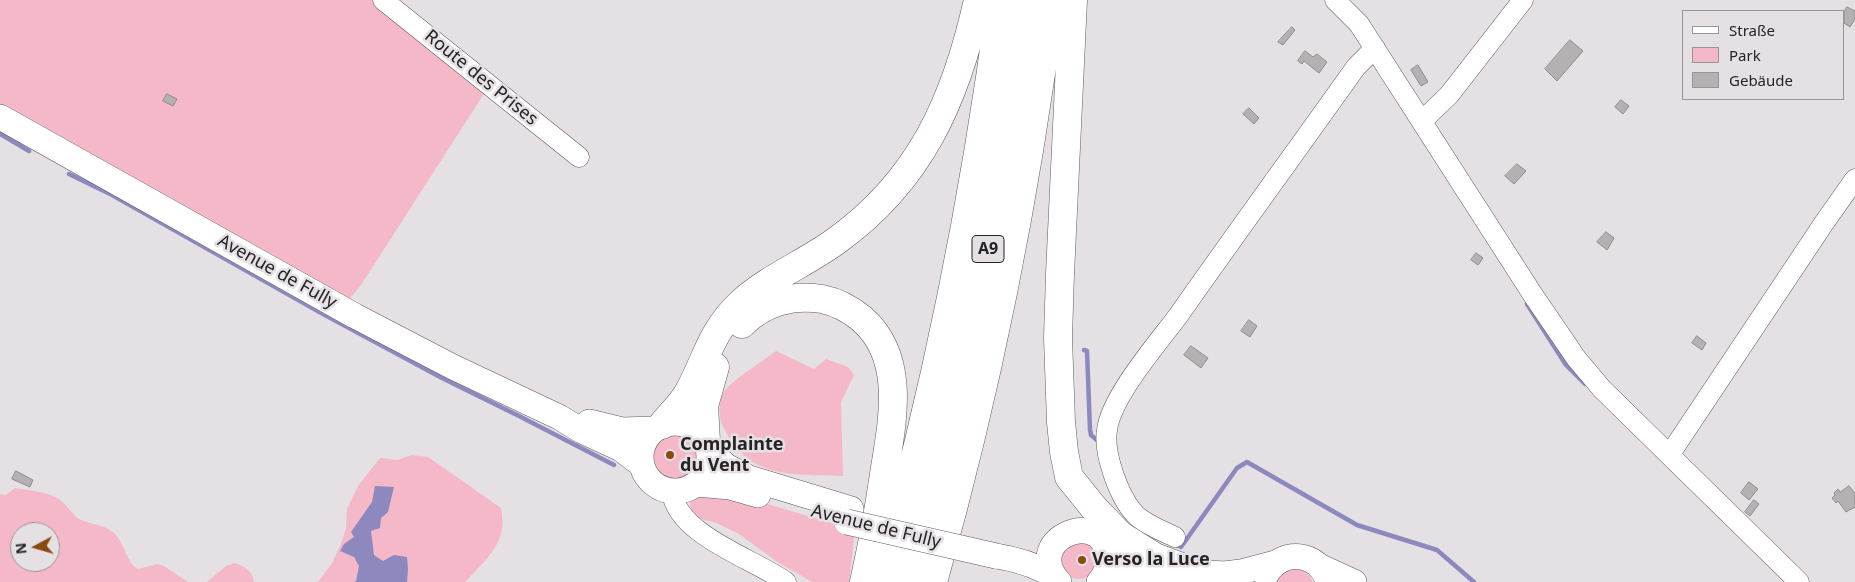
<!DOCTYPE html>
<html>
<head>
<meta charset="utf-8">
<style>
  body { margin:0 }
  #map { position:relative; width:1855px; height:582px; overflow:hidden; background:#e4e0e4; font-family:"Noto Sans",sans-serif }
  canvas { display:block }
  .legend { position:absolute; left:1682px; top:10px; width:162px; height:90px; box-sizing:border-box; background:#e4e0e4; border:1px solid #989498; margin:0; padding:6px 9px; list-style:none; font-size:15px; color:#252325 }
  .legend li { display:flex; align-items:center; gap:10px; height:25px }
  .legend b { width:25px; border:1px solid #989498 }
  .north { position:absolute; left:10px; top:522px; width:50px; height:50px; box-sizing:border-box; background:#e4e0e4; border:1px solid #989498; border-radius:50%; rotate:264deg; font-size:14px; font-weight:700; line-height:20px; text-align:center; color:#252325 }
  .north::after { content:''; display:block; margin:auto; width:18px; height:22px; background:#8a4b11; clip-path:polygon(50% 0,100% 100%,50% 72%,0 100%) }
</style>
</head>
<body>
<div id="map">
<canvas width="1855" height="582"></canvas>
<ul class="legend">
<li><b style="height:6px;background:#fff"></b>Straße</li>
<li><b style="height:14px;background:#f4b8c8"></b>Park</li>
<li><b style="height:14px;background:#b5b0b2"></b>Gebäude</li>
</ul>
<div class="north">N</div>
</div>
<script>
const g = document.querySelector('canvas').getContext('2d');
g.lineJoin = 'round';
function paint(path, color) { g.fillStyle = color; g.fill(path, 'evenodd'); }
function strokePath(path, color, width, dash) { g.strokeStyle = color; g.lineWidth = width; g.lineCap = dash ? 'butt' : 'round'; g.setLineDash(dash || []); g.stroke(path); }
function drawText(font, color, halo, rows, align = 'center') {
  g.font = font + ' "Noto Sans",sans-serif'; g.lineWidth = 5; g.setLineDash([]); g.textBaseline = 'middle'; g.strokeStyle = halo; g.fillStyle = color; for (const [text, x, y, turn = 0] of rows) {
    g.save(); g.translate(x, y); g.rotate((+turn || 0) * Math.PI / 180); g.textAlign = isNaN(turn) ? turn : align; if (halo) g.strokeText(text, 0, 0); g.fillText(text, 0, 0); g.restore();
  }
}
paint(new Path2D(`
  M 0,0 L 372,0 L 485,92 L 361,285 L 350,298 L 345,300 L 0,109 Z
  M 776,351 L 814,369 L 826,359 L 848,367 L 854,375 L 841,402 L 843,476 C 792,474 746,480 722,424 C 718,415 719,396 727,388 C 738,376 762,362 776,351 Z
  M649 457a26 26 0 1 1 52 0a26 26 0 1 1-52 0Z
  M 412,455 L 428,457 L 501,508 C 502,515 503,522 502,528 C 500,549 479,567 465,582 L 318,582 L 332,563 L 341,544 L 346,528 L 347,509 L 358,486 L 380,458 L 397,460 Z
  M 15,488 C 27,490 50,492 60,500 C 67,505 72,514 79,519 C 91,525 105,524 115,534 C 125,544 126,562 138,569 L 157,564 L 164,566 L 188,582 L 0,582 L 0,494 L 6,495 ZM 20,532 L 50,532 L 50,562 L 20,562 Z
  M 693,494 L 747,498 L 855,530 L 849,582 L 812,582 L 776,561 L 739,534 L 714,522 L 696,518 C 691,510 687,503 693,494 Z
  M1061 561a18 18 0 1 1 36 0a18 18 0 1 1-36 0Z
  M 235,563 C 245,567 253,571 254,582 L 207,582 L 226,566 Z
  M 1293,569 C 1303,569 1309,573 1313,582 L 1276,582 L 1284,572 Z`), '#f4b8c8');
paint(new Path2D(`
  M 375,486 L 394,487 L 388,512 L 381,518 L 380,528 L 371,531 L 374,555 L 383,561 L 394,555 L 407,557 L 408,569 L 407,582 L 354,582 L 356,581 L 359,566 L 354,557 L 340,551 L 344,544 L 354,537 L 351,532 L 372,502 Z`), '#8d89bf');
strokePath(new Path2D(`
  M 0,134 L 29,151
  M 69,174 L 112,195 L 323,314 L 442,378 L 519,416 L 614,465
  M 1527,304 L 1566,365 L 1585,384
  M 1084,350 L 1087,351 L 1090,430 L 1091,435 L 1099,442
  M 1174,544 L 1181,547 L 1237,468 L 1247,462 L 1357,525 L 1437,550 L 1474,582`), '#8d89bf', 4.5);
const building = new Path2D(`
  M 1847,7 L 1855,11 L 1855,19 L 1850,27 L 1844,23 L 1844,13 Z
  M 1292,27 L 1295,30 L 1283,45 L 1278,42 Z
  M 1570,40 L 1583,51 L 1557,81 L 1545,69 Z
  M 1305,51 L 1313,57 L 1317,54 L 1327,62 L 1319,73 L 1304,61 L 1302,64 L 1298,61 Z
  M 1418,65 L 1428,82 L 1421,86 L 1411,70 Z
  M 167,94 L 177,99 L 173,106 L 163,101 Z
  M 1621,100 L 1629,106 L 1623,114 L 1615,107 Z
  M 1249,108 L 1259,118 L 1254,124 L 1243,114 Z
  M 1517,164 L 1526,171 L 1514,184 L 1505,176 Z
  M 1606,232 L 1614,238 L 1607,250 L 1597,242 Z
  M 1476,253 L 1483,258 L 1478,265 L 1471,260 Z
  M 1249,320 L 1257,326 L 1250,337 L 1241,331 Z
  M 1697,336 L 1706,343 L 1702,350 L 1692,343 Z
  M 1191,346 L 1208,358 L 1201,368 L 1184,355 Z
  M 16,471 L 33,480 L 30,487 L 12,479 Z
  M 1749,482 L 1758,489 L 1749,500 L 1741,493 Z
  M 1849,486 L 1855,493 L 1855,507 L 1846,512 L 1838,501 L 1836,503 L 1832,498 L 1835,495 L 1834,493 L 1838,489 L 1840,492 Z
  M 1754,500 L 1759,504 L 1750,516 L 1745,512 Z`);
paint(building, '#b5b0b2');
strokePath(building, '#908b8e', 1);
const minor = new Path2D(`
  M 383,0 L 579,157
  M 1335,0 L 1359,24 L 1533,295 L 1576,358 L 1602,389 L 1799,582
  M 1422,121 L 1449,95 L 1523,0
  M 1670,454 L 1824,223 L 1855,179
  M 672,492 C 677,535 754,559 786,582
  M 1175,537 C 1163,531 1149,526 1138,517 C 1120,501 1103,454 1107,430 C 1111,397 1157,344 1178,316 C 1237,232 1297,150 1356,67 L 1375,48`);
const major = new Path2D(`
  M 0,117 L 355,316 L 453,367 L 559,417 L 582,431 L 621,449 L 642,465
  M 589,422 L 622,430 L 655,429
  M641 457a34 34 0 1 1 68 0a34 34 0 1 1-68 0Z
  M 709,450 L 726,466 L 749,478 L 851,509
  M 697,484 L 730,487 L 758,495
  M 1105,547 L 1132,563 L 1159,570 L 1224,574 L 1241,572 L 1275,563
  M 996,556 C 1016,559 1035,565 1053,575
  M 1319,566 L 1354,582
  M 1266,575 C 1280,548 1320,551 1328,582
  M 1059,582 C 1022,542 1097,506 1108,553 C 1110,564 1106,574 1099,582
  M 1103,582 L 1144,582`);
const highway = new Path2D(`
  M 1073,0 L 1060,274 L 1058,338 L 1061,422 L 1064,452 L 1069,477 L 1094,508 L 1120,535 L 1155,557 L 1198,573
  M 742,324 C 763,303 792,294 822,299 C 837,302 850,309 862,319 C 907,358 892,423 884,474 C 879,510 872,546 864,582
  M 662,425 C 670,415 681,405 688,393 C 707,359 710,332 741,303 C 768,278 806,263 836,241 C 921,180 956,99 978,0
  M 706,441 L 704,406 L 715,367
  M 882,582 C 936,391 975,196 1001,0
  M 909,582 C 963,391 1001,196 1027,0
  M 933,582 C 987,391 1026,197 1051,0`);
strokePath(minor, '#5d5a5e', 21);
strokePath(major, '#5d5a5e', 26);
strokePath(highway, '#5d5a5e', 29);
strokePath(minor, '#fff', 20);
strokePath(major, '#fff', 25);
strokePath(highway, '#fff', 28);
const majorBridge = new Path2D(`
  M 847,522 L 996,556`);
strokePath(majorBridge, '#5d5a5e', 26, []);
strokePath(majorBridge, '#fff', 25);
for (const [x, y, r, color] of [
  [670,455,5,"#8a4b11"],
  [1082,560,5,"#8a4b11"]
]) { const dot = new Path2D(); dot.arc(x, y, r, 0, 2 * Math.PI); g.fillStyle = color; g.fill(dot); strokePath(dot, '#e4e0e4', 2); }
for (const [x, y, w] of [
  [988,249,32]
]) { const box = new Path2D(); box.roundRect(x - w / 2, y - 13.5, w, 27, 4); g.fillStyle = '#e4e0e4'; g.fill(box); strokePath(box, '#252325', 1); }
drawText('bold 16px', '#252325', null, [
  ["A9",988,249]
]);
drawText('18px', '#252325', '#e4e0e4', [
  ["Route des Prises",481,78,39],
  ["Avenue de Fully",277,272,29],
  ["Avenue de Fully",876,527,14]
]);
drawText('bold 18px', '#252325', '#e4e0e4', [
  ["Complainte",680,445],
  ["du Vent",680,466],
  ["Verso la Luce",1092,560]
], 'left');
</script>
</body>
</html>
